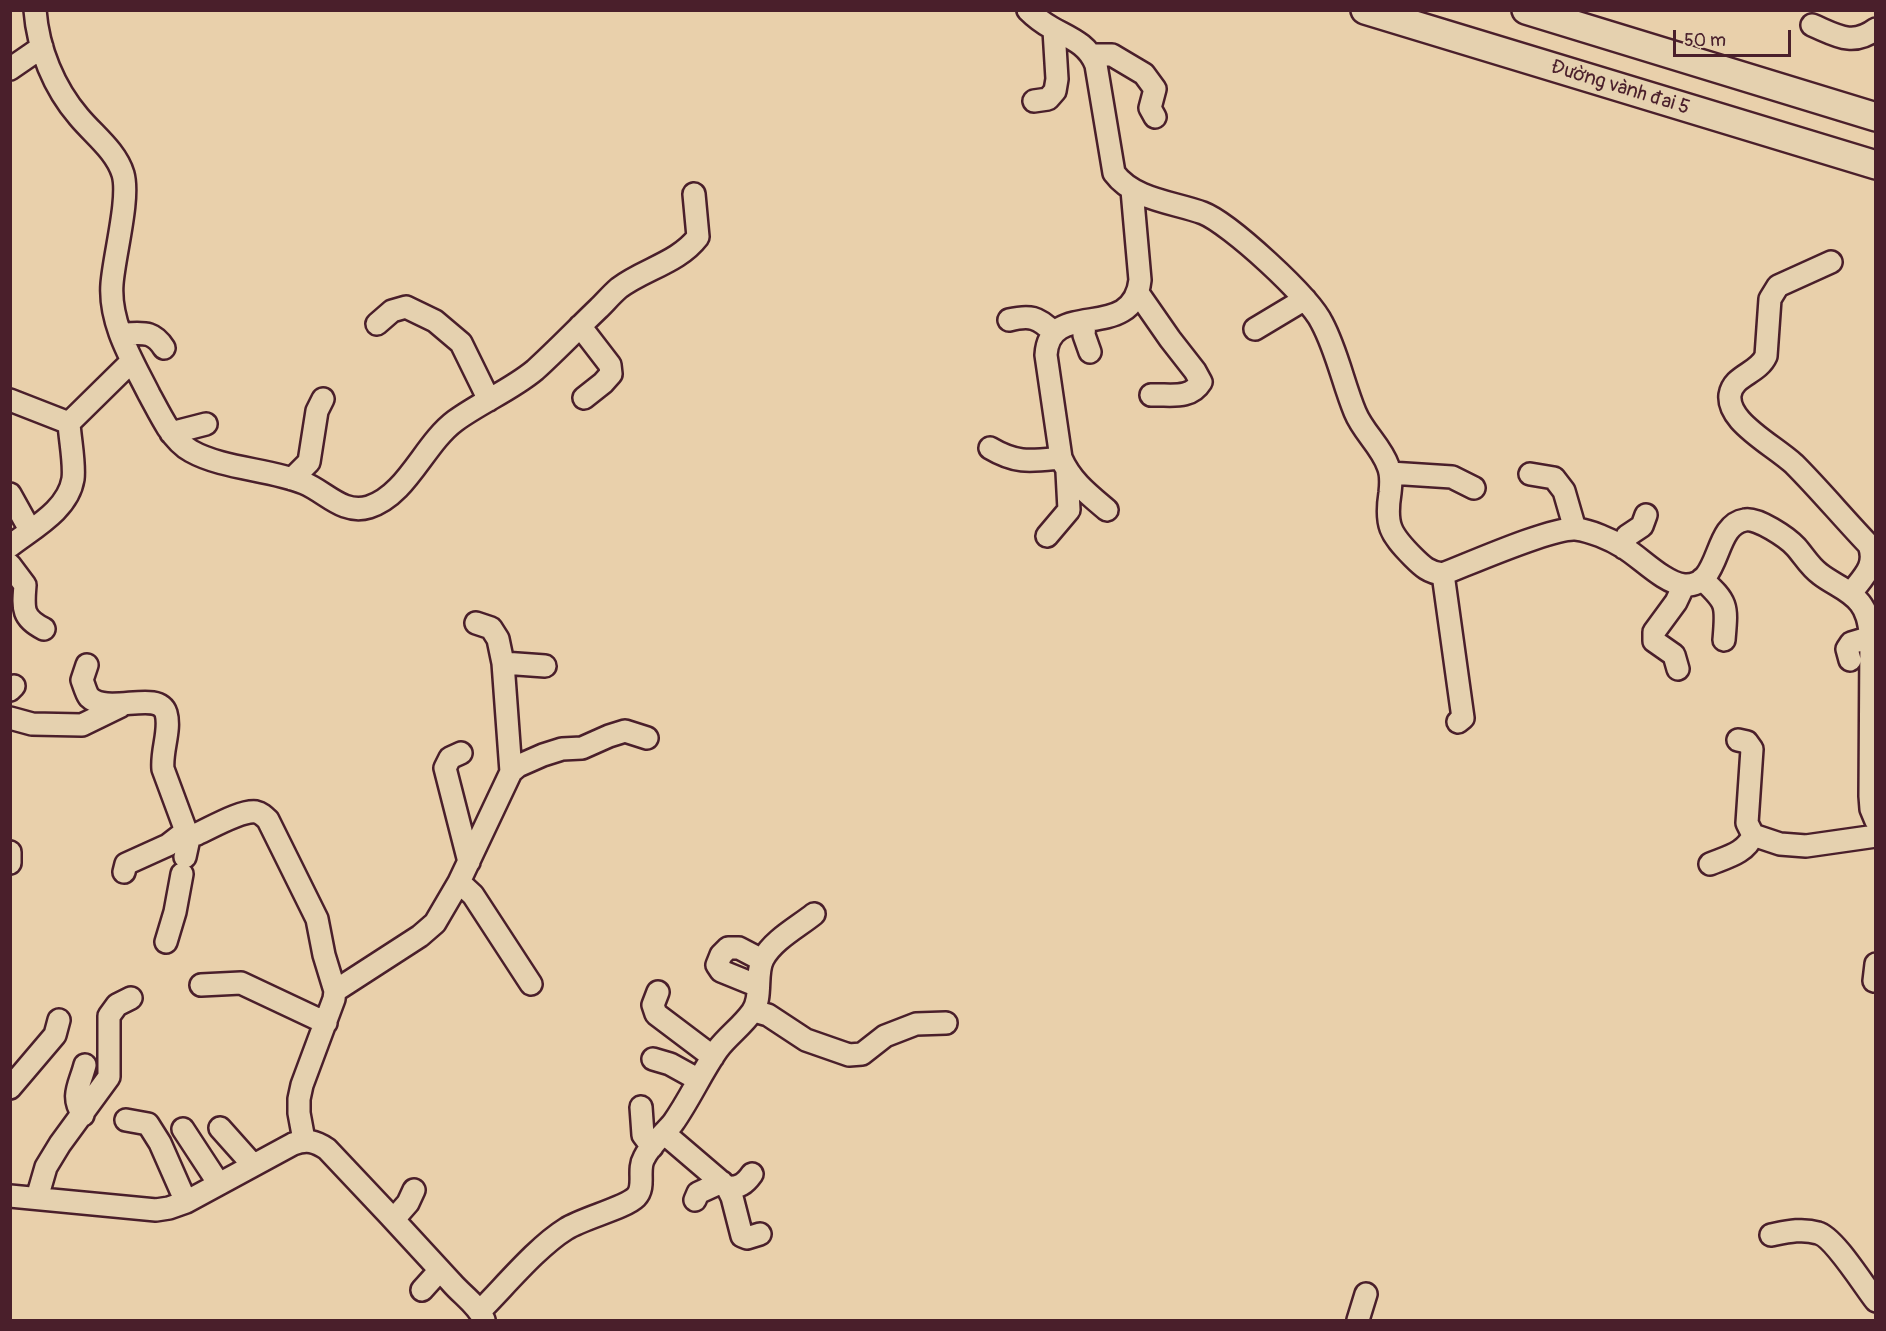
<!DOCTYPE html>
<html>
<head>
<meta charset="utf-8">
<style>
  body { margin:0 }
  #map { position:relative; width:1886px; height:1331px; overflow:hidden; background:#e9d0ab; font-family:Pangolin,sans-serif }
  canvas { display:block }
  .frame { position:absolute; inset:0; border:12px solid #4a1f2b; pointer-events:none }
  .scale { position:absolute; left:1673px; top:30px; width:118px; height:27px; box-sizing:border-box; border:3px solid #4a1f2b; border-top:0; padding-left:8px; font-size:18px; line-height:21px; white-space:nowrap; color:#4a1f2b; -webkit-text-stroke:4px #e5d1af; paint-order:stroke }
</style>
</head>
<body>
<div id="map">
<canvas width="1886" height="1331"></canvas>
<div class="frame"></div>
<div class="scale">50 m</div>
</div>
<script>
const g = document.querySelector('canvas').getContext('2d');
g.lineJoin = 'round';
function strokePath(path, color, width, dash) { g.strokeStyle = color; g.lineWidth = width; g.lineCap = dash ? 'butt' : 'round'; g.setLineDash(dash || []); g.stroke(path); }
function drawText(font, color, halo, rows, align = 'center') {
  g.font = font + ' Pangolin,sans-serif'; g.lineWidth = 6; g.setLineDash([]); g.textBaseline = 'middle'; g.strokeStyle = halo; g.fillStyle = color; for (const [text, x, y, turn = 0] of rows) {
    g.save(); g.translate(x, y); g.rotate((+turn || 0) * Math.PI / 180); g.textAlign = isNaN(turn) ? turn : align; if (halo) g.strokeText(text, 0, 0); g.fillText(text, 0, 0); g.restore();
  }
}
const minor = new Path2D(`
  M 35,10 C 38,49 54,88 79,117 C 94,135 116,151 123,174 C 130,198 114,256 112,284 C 109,323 132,360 149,394 C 155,405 161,417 168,428 C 174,437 182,446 191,451 C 223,469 270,469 304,483 C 326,492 343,515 369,507 C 407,495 424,444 455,421 C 481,402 511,390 535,370 C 557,350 578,328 599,308 C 606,301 612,294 619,288 C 644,269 678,263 698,237 L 694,194
  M 1028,10 C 1035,17 1043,23 1052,28 C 1070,38 1088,44 1096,65 L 1114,173 C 1134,200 1173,202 1203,213 C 1229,223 1310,297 1322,323 C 1337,351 1343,383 1355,412 C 1363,432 1381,446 1388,466 C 1392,475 1391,484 1390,493 C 1385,525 1390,534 1413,557 C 1422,566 1429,573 1443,574 C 1469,564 1552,527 1576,529 C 1591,531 1610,539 1623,547 C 1640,557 1664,583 1684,585 C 1722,588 1712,525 1745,520 C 1757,517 1788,538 1796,547 C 1804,556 1810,567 1820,574 C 1834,585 1849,589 1860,603 C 1868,613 1869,625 1871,637 L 1870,796 L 1871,809 L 1876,821
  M 1812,25 C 1836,35 1852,47 1876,29
  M 1092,55 L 1112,55 L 1144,74 L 1155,89 L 1150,108 L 1155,117
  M 10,69 L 42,47
  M 1034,101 L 1048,99 L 1055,91 L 1057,79 L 1054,30
  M 1831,262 L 1778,286 L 1770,299 L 1766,356 C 1758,374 1733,375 1730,395 C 1729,404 1734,413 1740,420 C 1755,437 1777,449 1794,464 C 1820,490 1844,519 1869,545 C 1877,566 1863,577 1851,593
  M 1138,293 L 1170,339 L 1195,371 L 1201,382 C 1190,400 1170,394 1151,395
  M 1009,320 C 1030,315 1038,317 1053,332
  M 1085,321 L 1084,335 L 1090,352
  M 377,324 L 392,311 L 406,307 L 435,321 L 461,343 L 489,400
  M 580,326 L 610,365 L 611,374 L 603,383 L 584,398
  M 1255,329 L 1305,299
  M 121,334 C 141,334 152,329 164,348
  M 10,400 L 69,423
  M 171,433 L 206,424
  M 990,448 C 1017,464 1031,461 1061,458
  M 1390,473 L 1452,477 L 1474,488
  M 1530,474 L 1554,478 L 1564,491 L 1575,529
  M 292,479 L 309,462 L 317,411 L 323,399
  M 10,494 L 30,530
  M 1107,510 C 1088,494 1071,481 1061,458 L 1046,355 C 1049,297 1133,344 1140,280 L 1132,190
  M 1047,536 L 1069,510 L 1067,472
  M 10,546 C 33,528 68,510 73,479 C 75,464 70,440 69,423 L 132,361
  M 1624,548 L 1627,536 L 1642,526 L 1646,515
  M 10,565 L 25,585 C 23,609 22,618 44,629
  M 1443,574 L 1463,718 L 1458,722
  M 1702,579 C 1728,603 1727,605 1724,640
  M 476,623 L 491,628 L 498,639 L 503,663 L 511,772
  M 1850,660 L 1847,649 L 1851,643 L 1871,637
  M 503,663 L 545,666
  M 87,665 L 82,680 C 84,685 86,693 89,697 C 108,716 158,689 166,713 C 171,730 161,751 163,769 L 186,831 L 190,834 L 197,834 C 211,828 241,810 256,812 C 261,813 264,816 268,820 L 317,919 L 324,955 L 335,991 L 334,999 L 302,1085 L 299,1099 L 299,1113 L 304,1140
  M 1678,669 L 1674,655 L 1654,641 L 1654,632 L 1676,602 L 1684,585
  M 10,690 L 14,686
  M 10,718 L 32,724 L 82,725 L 121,706
  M 1738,740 L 1747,742 L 1752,749 L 1747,823 L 1753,835 L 1780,844 L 1806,846 L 1876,836
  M 461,753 L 450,758 L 445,768 L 469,862
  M 10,852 L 10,863
  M 185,857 L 190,834
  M 1710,864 C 1727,857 1746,853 1753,835
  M 124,872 L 126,864 L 168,845 L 186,831
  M 459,882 L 473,895 L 531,984
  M 166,942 L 175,912 L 182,874
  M 1874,981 L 1876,964
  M 201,985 L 241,983 L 326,1023
  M 758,986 L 721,971 L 717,965 L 721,955 L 728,948 L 739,948 L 762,960
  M 335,991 L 420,936 L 435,923 L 459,882 L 511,772 L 518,766 L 543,755 L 562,749 L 582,748 L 609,736 L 625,731 L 647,738
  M 658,992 L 653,1005 L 656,1014 L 713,1057
  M 754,1011 L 768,1015 L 806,1040 L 849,1055 L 862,1054 L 885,1036 L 916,1024 L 946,1023
  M 653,1059 L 670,1064 L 699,1080
  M 10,1088 L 55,1035 L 59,1020
  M 641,1107 L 643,1135 L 652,1147
  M 83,1115 C 70,1096 80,1085 85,1065
  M 126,1120 L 148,1124 L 160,1143 L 186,1202
  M 220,1128 L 253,1165
  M 183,1129 L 219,1184
  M 665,1134 L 727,1187 L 732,1197 L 742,1236 L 747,1238 L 760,1234
  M 727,1187 C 739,1188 745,1184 752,1174
  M 10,1196 L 156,1210 L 169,1208 L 186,1202 L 293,1144 C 307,1139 315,1141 327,1149 C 369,1193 410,1237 451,1282 C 462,1295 478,1305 484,1320
  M 37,1198 L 46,1167 L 60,1144 L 109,1077 L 109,1016 L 117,1005 L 131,998
  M 695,1200 L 698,1193 L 722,1182
  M 394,1219 L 408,1203 L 414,1190
  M 1771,1235 C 1786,1232 1802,1228 1818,1233 C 1834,1237 1864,1286 1876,1301
  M 422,1290 L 440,1270
  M 480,1311 C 505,1286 537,1247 566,1229 C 583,1218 625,1208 636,1197 C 646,1187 637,1170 644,1158 C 650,1145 664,1134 673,1123 C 690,1099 701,1073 718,1049 C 728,1036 742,1026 752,1012 C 763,998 755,974 763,959 C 773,940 798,927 814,914
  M 1358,1320 L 1366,1294`);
const major = new Path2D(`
  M 1365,10 L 1876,165
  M 1526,10 L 1876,117`);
strokePath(minor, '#4a1f2b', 26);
strokePath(major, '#4a1f2b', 32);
strokePath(minor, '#e5d1af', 21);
strokePath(major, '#e5d1af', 27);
drawText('20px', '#4a1f2b', '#e5d1af', [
  ["Đường vành đai 5",1620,88,17]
]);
</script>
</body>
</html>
